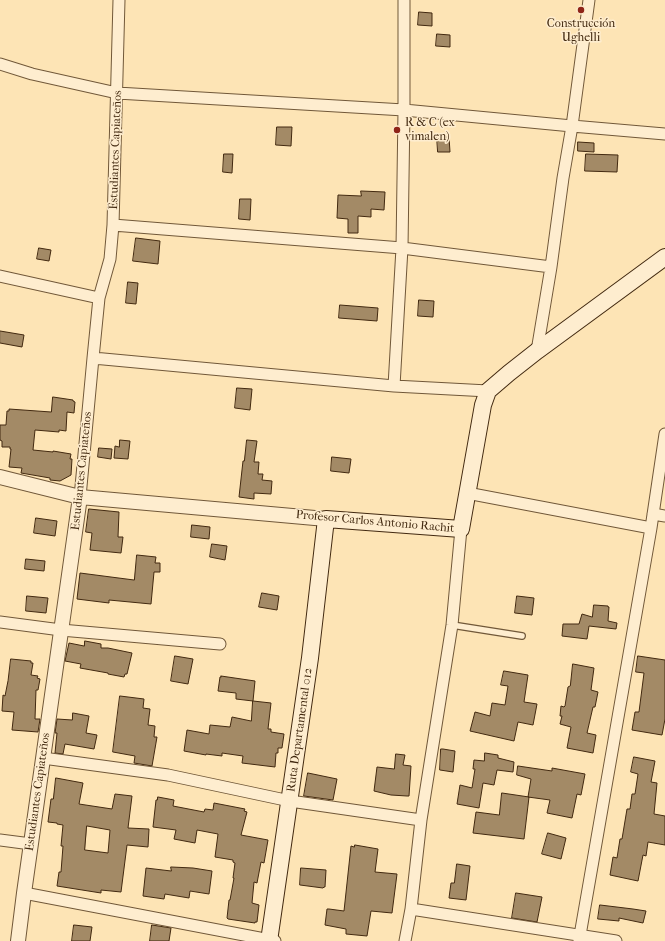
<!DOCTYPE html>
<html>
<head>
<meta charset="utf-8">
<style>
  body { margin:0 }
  canvas { display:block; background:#fde4b5 }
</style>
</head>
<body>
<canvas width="665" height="941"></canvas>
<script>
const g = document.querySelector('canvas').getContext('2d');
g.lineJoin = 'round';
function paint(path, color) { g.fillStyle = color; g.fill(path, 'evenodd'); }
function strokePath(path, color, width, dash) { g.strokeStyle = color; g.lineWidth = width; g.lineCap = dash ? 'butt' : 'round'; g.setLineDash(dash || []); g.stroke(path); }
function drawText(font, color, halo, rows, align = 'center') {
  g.font = font + ' "IM FELL French Canon",serif'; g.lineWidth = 3; g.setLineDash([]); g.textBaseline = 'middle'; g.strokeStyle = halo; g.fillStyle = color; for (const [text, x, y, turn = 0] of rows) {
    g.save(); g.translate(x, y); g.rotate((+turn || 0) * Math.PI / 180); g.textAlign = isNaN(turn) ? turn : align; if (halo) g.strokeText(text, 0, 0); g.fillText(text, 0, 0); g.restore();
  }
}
const building = new Path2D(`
  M 419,12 L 432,13 L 432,26 L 418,25 Z
  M 437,34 L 450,35 L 450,47 L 436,46 Z
  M 277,127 L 292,127 L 291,146 L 276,145 Z
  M 437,137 L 449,137 L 450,152 L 438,152 Z
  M 578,142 L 594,143 L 594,152 L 578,151 Z
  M 224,154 L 233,154 L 232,173 L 223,172 Z
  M 586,154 L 618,155 L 617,172 L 585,171 Z
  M 361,191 L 385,192 L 384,210 L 371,209 L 371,217 L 358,216 L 358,233 L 348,233 L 348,219 L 337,218 L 338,195 L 361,196 Z
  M 240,199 L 251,199 L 250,220 L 239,219 Z
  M 136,238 L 160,241 L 158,264 L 133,261 Z
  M 39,248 L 51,250 L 49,261 L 37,259 Z
  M 128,282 L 138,283 L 136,304 L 126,303 Z
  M 419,300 L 434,301 L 433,317 L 418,316 Z
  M 340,305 L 378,308 L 377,321 L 339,318 Z
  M 0,331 L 24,335 L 22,347 L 0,343 Z
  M 237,388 L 252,389 L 250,410 L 235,408 Z
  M 53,397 L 73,400 L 73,401 L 75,402 L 74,413 L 67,412 L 66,431 L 59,430 L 59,432 L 35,430 L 33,450 L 53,452 L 53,451 L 71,454 L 70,459 L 72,459 L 71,475 L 60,481 L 50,480 L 50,478 L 21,473 L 22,468 L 9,467 L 11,449 L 10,449 L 10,447 L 2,447 L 2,441 L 0,440 L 0,425 L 6,425 L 7,411 L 9,411 L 9,409 L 51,412 Z
  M 120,440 L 130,441 L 128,459 L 114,458 L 115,446 L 119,447 Z
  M 247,440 L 257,441 L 254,462 L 259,462 L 258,474 L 263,474 L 262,480 L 272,481 L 271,494 L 254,493 L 254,499 L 239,497 L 243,461 L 244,461 Z
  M 99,448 L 112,449 L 111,459 L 98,457 Z
  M 332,457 L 351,459 L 349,473 L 331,471 Z
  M 89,509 L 119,512 L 118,537 L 123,537 L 121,553 L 90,550 L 92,533 L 86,532 Z
  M 36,518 L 57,521 L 55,536 L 34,533 Z
  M 192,525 L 210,527 L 209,539 L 191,537 Z
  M 212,544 L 227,546 L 225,560 L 210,557 Z
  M 137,555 L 156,557 L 155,563 L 160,563 L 160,572 L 154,572 L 151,604 L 109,600 L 109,603 L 77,599 L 80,573 L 134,580 Z
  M 26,559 L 45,561 L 44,571 L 25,569 Z
  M 262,593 L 279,596 L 277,610 L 259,607 Z
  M 27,596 L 48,598 L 46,613 L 26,611 Z
  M 517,596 L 534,598 L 532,615 L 515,613 Z
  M 594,605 L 608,606 L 608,607 L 609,607 L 608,621 L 617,623 L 616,629 L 589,626 L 587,639 L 562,636 L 563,624 L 579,624 L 582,614 L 592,617 Z
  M 85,641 L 101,644 L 101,648 L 108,648 L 132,653 L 127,674 L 125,674 L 124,677 L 108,674 L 108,673 L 80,668 L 81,664 L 65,661 L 69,643 L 84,646 Z
  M 175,656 L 193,659 L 188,684 L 171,681 Z
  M 638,656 L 665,660 L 665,719 L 662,735 L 632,730 L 635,712 L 639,712 L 644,673 L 636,672 Z
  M 11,659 L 31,661 L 31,663 L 33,663 L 31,675 L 38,676 L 37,678 L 40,679 L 38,690 L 36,690 L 35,719 L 40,719 L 38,732 L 12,730 L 14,712 L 2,711 L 3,695 L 5,696 L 8,681 Z
  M 573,664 L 594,668 L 591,690 L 598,692 L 595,707 L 593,707 L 587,733 L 596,735 L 593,753 L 567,748 L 571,727 L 560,724 L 562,716 L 560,716 L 561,706 L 564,707 L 565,706 L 568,687 L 570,686 Z
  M 504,671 L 528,675 L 524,702 L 537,704 L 533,725 L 518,722 L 514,741 L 470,731 L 475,712 L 490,716 L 492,703 L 505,705 L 508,686 L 501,685 Z
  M 221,676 L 255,681 L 253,701 L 236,699 L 236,693 L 218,691 L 220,677 L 221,677 Z
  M 120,696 L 144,699 L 143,708 L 150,709 L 148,725 L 155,726 L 154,737 L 157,737 L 152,766 L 134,763 L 135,756 L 113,752 Z
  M 253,701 L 271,703 L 268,729 L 271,729 L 271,732 L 284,734 L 282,748 L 278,748 L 278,753 L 276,753 L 275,767 L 242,763 L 243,756 L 222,753 L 222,756 L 206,754 L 206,755 L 184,751 L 187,730 L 209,734 L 210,725 L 230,727 L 232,717 L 251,721 Z
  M 73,713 L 89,716 L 86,733 L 97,735 L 94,749 L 65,744 L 63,754 L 55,753 L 57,733 L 55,733 L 57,719 L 72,720 Z
  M 441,749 L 443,749 L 455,751 L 453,772 L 440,770 Z
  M 485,753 L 498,755 L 498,758 L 514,762 L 513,772 L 497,770 L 494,785 L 483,783 L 479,808 L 457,804 L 460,785 L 472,788 L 475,769 L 473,769 L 474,760 L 484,761 Z
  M 396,754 L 405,755 L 403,765 L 411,766 L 409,796 L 407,796 L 391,795 L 374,791 L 377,767 L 394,769 Z
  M 634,757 L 655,761 L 651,782 L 657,783 L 654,814 L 665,816 L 665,845 L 648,842 L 646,856 L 643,855 L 638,881 L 610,875 L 613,857 L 617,858 L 620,839 L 622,839 L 627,809 L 630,809 L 632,794 L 635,794 L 638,774 L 631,772 Z
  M 518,766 L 552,771 L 552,768 L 585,774 L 581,795 L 577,794 L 572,818 L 547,813 L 550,800 L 528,797 L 531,779 L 517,775 Z
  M 308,773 L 337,779 L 333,800 L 304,796 Z
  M 56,778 L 83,783 L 79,804 L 112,809 L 115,794 L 132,796 L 128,828 L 149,829 L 148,847 L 127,845 L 121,892 L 101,890 L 101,893 L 57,886 L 59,872 L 61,872 L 63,846 L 61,846 L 63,825 L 57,824 L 57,823 L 48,822 L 51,799 L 53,799 ZM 87,826 L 110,830 L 108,853 L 85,850 Z
  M 502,793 L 529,797 L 524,839 L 473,833 L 476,812 L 499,815 Z
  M 158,797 L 174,800 L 173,806 L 204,812 L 205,809 L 213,810 L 214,803 L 245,809 L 244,811 L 247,812 L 241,835 L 268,840 L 264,863 L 261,862 L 257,883 L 254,882 L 252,903 L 259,905 L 257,922 L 255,922 L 255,923 L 228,919 L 227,918 L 229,900 L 230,900 L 234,878 L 233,878 L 235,863 L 233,862 L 233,860 L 215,857 L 218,834 L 197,830 L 195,843 L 174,839 L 176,830 L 153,827 L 156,800 L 157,800 Z
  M 548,833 L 566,838 L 561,859 L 542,854 Z
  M 355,845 L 378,849 L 375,872 L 397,874 L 392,913 L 371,911 L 367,936 L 346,934 L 346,929 L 325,925 L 327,909 L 329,909 L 344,911 L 351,846 L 354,847 Z
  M 457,864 L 470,866 L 466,900 L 449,898 L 451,883 L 454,883 Z
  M 171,867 L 193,868 L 212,871 L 209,894 L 190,891 L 189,898 L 165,894 L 164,899 L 143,896 L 146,868 L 171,871 Z
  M 301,868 L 326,870 L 325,887 L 324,887 L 323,888 L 300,885 Z
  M 516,893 L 542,897 L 537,922 L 512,918 Z
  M 600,905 L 633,909 L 646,911 L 643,923 L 619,918 L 619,921 L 598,919 Z
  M 74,925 L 92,927 L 90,941 L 72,941 Z
  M 152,925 L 171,928 L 169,941 L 150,941 Z`);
paint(building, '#a38a66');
strokePath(building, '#422910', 1);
const service = new Path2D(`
  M 452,625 L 522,636`);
const minor = new Path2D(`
  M 0,64 L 32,74 L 117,93 L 404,110 L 572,126 L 665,134
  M 113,225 L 402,248 L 551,267
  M 0,276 L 99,298
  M 537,351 L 551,267 L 563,178 L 572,126 L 589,0
  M 93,358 L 394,386 L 488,391
  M 394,386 L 402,248 L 404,110 L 404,0
  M 467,493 L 651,528
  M 80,497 L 93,358 L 99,298 L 110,259 L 113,225 L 119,0
  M 653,514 L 665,516
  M 0,622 L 61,630 L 220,644
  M 43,758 L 168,775 L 290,801 L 421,820
  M 0,840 L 31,844
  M 24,893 L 275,941
  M 411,909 L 616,941
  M 405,941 L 411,909 L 421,820 L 452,625 L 461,529
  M 579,941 L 651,528 L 665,434`);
const tertiary = new Path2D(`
  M 0,477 L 80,497 L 326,519
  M 18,941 L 24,893 L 80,497`);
const secondary = new Path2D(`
  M 269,941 L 310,658 L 326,519 L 461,529 L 483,405 L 488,391 L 509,373 L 537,351 L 665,257`);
strokePath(service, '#715839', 8);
strokePath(minor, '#715839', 13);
strokePath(tertiary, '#715839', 16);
strokePath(secondary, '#422910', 18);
strokePath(service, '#feedcf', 5.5);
strokePath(minor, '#feedcf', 11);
strokePath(tertiary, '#feedcf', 14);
strokePath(secondary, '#feedcf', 16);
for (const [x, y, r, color] of [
  [581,10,4,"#8f2418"],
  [397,130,4,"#8f2418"]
]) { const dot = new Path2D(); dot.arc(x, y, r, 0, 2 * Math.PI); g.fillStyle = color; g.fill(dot); strokePath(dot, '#feedcf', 1.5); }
drawText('12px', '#422910', '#feedcf', [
  ["Construcción",581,24],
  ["Ughelli",581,38],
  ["R & C (ex",405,123,"left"],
  ["vimalen)",405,137,"left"]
]);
drawText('12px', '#422910', '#feedcf', [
  ["Estudiantes Capiateños",116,150,-88],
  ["Estudiantes Capiateños",82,471,-84],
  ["Profesor Carlos Antonio Rachit",375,522,5],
  ["Ruta Departamental 012",300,730,-82],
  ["Estudiantes Capiateños",38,792,-82]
]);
</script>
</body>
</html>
